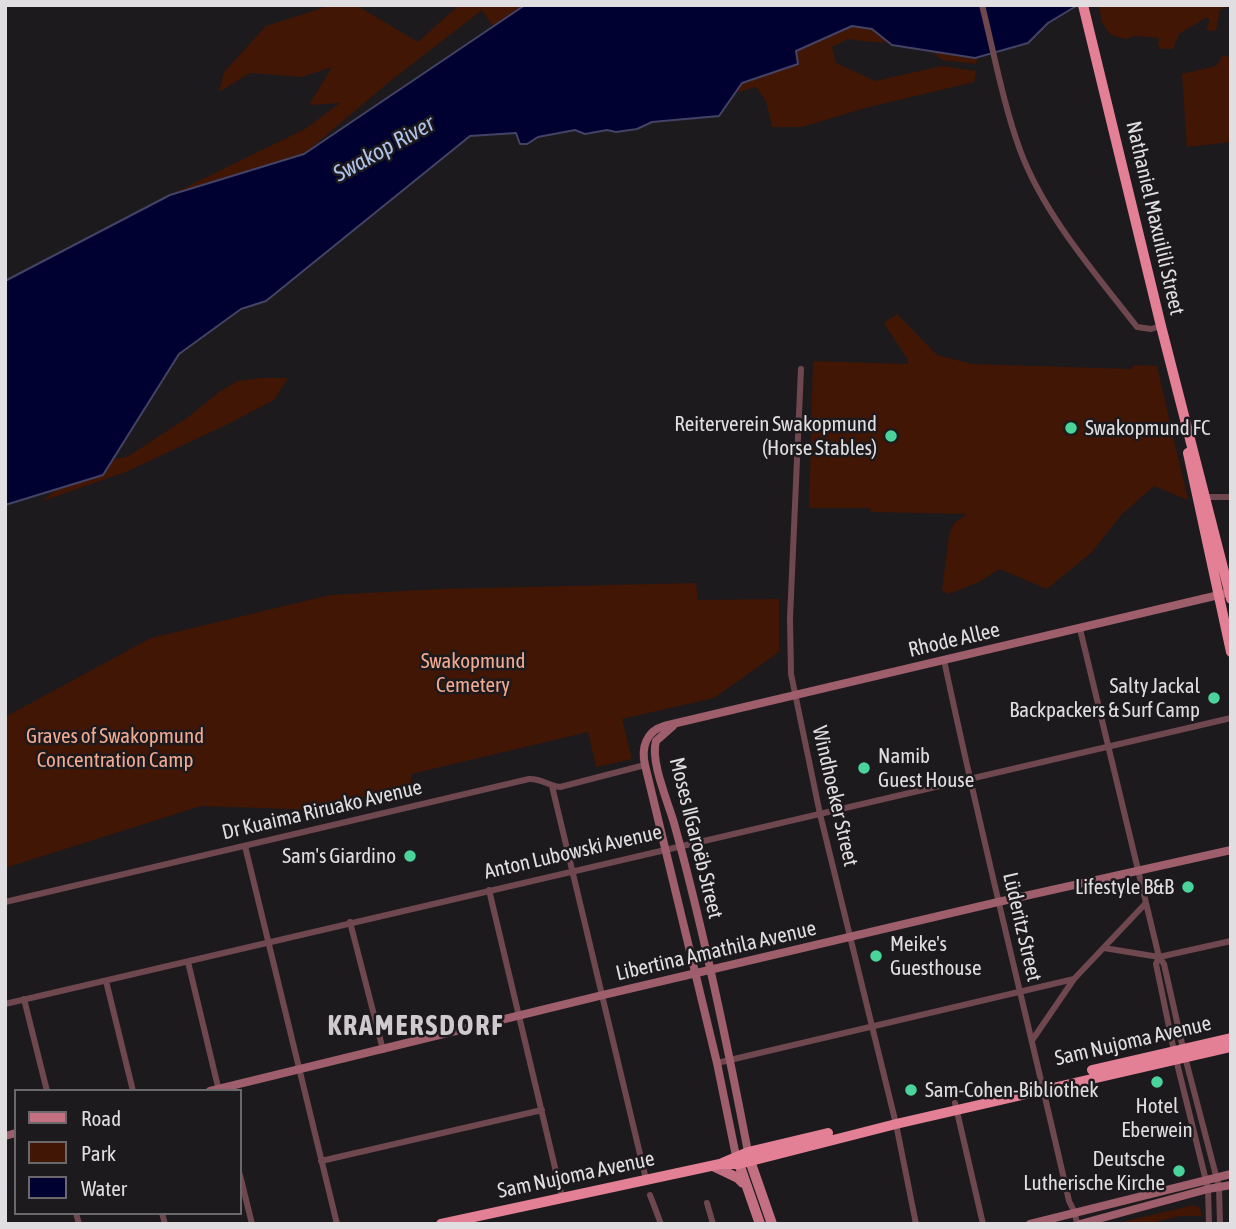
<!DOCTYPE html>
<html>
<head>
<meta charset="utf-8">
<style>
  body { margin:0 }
  #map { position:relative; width:1236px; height:1229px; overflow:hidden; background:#1d1a1d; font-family:"Asap Condensed",sans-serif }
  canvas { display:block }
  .frame { position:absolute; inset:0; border:7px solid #e0dee0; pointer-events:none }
  .legend { position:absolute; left:14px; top:1089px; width:228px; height:126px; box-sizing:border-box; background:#1d1a1d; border:2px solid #6b686b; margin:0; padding:9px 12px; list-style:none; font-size:21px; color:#e0dee0 }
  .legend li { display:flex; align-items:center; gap:14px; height:35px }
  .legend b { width:35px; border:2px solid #6b686b }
</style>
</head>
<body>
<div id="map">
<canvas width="1236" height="1229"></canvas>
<div class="frame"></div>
<ul class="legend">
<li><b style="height:9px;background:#c37082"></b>Road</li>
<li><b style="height:19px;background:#411605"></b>Park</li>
<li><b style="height:19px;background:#000031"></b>Water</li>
</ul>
</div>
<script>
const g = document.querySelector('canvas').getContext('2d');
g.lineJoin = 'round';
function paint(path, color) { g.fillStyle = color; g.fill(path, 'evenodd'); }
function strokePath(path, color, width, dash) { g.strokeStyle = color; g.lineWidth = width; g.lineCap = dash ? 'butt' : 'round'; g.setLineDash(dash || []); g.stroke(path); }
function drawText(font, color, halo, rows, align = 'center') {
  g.font = font + ' "Asap Condensed",sans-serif'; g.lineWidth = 5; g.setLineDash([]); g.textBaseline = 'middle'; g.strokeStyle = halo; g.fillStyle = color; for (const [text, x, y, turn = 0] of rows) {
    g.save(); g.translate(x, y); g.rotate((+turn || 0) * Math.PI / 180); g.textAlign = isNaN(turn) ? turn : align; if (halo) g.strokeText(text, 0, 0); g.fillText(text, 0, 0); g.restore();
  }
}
paint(new Path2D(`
  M 332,5 L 356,5 L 418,42 L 459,5 L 578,5 L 505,44 L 482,10 L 389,82 L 304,154 L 170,195 L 305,129 L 340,103 L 309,105 L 332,67 L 302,77 L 250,73 L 219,92 L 224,72 L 266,26 Z
  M 1099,5 L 1230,5 L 1220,10 L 1216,31 L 1206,30 L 1210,20 L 1207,17 L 1179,34 L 1173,49 L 1161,49 L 1158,45 L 1159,38 L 1135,36 L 1126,39 L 1111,35 L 1102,23 Z
  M 883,7 L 982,47 L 976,64 L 942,60 L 922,43 L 871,42 L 848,39 L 832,47 L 836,63 L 875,81 L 942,66 L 976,71 L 974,82 L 865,108 L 802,127 L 772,127 L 766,101 L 756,87 L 703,102 L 785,60 L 833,26 Z
  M 1223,55 L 1231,58 L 1231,142 L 1187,147 L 1182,74 L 1216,66 Z
  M 897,314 L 937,355 L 972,364 L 1131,369 L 1134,365 L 1157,366 L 1188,500 L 1154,486 L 1122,514 L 1092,552 L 1047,589 L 1000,569 L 979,582 L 948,594 L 942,590 L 949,535 L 954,523 L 967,514 L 871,512 L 870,508 L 809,508 L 813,361 L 908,364 L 908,360 L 884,323 Z
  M 262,378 L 288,378 L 274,400 L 230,423 L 128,471 L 43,501 L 68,477 L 90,463 L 127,457 L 187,418 L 219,392 L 238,381 Z
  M 696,583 L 698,600 L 779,599 L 779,652 L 714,698 L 622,719 L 632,759 L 596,767 L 588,732 L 411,774 L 411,784 L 318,810 L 201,806 L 5,868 L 5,717 L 151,638 L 330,595 L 440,589 Z
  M 1194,1205 L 1200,1208 L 1202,1216 L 1180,1216 L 1147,1224 L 1113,1224 Z`), '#411605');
const water = new Path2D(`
  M 525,5 L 1078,5 L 1048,23 L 1028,43 L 975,58 L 892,45 L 872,29 L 852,26 L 796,51 L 798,64 L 742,83 L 719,116 L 652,122 L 637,129 L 616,132 L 607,130 L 585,134 L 575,130 L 538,137 L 527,144 L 520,144 L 516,133 L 470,136 L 266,301 L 241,309 L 179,354 L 103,475 L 5,505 L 5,281 L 170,195 L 304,154 Z`);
paint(water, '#000031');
strokePath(water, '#434366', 2);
strokePath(new Path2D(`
  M 982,5 C 994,53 1003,103 1020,150 C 1044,215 1095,273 1137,327 L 1151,329 L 1161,326
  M 801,369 L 790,618 L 791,674 L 820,814 L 896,1124 L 916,1224
  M 1205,497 L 1231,497
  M 1080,629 L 1159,957 L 1164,964 L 1185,1057 L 1219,1187 L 1220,1224
  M 944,660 C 982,841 1028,1020 1069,1201 L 1075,1213 L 1077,1224
  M 552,786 L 646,1179
  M 245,846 L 337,1224
  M 489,890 L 562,1197
  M 5,902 L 529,779 C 541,778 548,786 560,787 L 645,765
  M 350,922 L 383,1050
  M 1104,948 L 1159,957 L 1231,941
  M 1159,957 L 1156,964 L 1174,1051 L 1208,1189 L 1209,1224
  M 188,962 L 219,1091
  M 106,981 L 133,1091
  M 24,999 L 47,1091
  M 5,1004 L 1231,718
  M 1033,1039 L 1074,979 L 1145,904
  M 717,1063 L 1074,979
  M 955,1103 L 983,1224
  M 321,1161 L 542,1110
  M 240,1175 L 252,1224
  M 650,1195 L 661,1224
  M 707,1203 L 713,1224
  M 76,1213 L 79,1224
  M 162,1213 L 165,1224`), '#6f474f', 6);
strokePath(new Path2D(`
  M 673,726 L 656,741 C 650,761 668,802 674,823 C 704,931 727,1042 748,1152
  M 210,1091 L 603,995 L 998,902 L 1231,850
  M 5,1136 L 16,1133
  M 736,1156 L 717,1063 L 645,765 C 641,748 646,731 664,726 L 1223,594
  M 1030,1224 L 1231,1174
  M 1080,1224 L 1208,1189 L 1231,1185`), '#9e5e6c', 8);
strokePath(new Path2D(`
  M 748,1155 L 772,1224
  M 737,1158 L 760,1224
  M 713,1166 L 738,1178 L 743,1183`), '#c37082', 10);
strokePath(new Path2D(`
  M 1083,5 L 1161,326 L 1231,599
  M 1188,453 L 1231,652
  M 1092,1070 L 1231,1038
  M 722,1163 L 748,1152 L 828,1133
  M 441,1224 L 720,1164 L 739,1164 L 896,1124 L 1231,1047`), '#e48096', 10);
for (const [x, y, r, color] of [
  [1071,428,7,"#4ad49c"],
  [891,436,7,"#4ad49c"],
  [1214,698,7,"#4ad49c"],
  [864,768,7,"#4ad49c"],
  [410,856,7,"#4ad49c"],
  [1188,887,7,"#4ad49c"],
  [876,956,7,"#4ad49c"],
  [1157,1082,7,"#4ad49c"],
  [911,1090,7,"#4ad49c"],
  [1179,1171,7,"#4ad49c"]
]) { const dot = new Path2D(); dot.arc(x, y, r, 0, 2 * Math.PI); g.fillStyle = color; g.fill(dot); strokePath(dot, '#1d1a1d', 2.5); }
drawText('21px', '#e0dee0', '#1d1a1d', [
  ["Nathaniel Maxuilili Street",1155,218,77],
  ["Rhode Allee",954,640,-13],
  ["Windhoeker Street",835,796,77],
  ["Dr Kuaima Riruako Avenue",322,810,-13],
  ["Moses ǁGaroëb Street",696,838,76],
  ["Anton Lubowski Avenue",573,852,-13],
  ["Lüderitz Street",1022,927,77],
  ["Libertina Amathila Avenue",716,951,-13],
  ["Sam Nujoma Avenue",1133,1041,-13],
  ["Sam Nujoma Avenue",576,1175,-12]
]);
drawText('21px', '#e0dee0', '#1d1a1d', [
  ["Reiterverein Swakopmund",877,424],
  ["(Horse Stables)",877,448],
  ["Swakopmund FC",1085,428,"left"],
  ["Salty Jackal",1200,686],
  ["Backpackers & Surf Camp",1200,710],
  ["Namib",878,756,"left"],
  ["Guest House",878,780,"left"],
  ["Sam's Giardino",396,856],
  ["Lifestyle B&B",1174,887],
  ["Meike's",890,944,"left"],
  ["Guesthouse",890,968,"left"],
  ["Sam-Cohen-Bibliothek",925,1090,"left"],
  ["Hotel",1157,1106,"center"],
  ["Eberwein",1157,1130,"center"],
  ["Deutsche",1165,1159],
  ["Lutherische Kirche",1165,1183]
], 'right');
drawText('21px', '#f2aa90', '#1d1a1d', [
  ["Swakopmund",473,661],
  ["Cemetery",473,685],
  ["Graves of Swakopmund",115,736],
  ["Concentration Camp",115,760]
]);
drawText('italic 23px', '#afc3eb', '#1d1a1d', [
  ["Swakop River",384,149,-29]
]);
g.letterSpacing = '2px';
drawText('bold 28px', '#cfcace', '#1d1a1d', [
  ["KRAMERSDORF",416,1026]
]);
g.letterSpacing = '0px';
</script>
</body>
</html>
